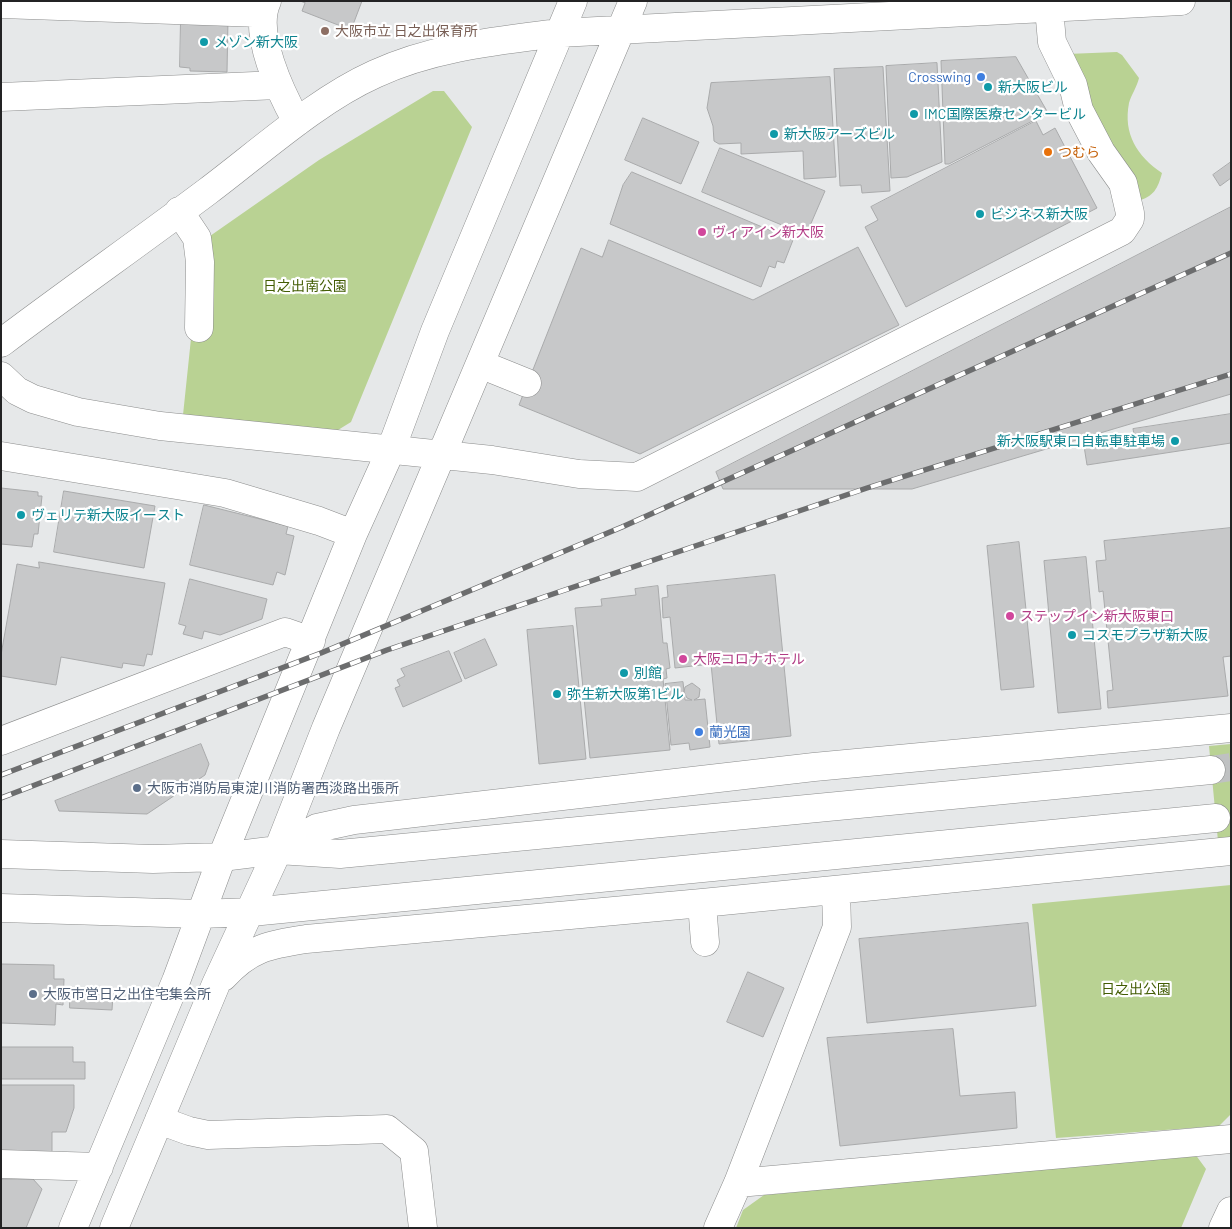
<!DOCTYPE html>
<html>
<head>
<meta charset="utf-8">
<style>
  body { margin:0 }
  #map { position:relative; width:1232px; height:1229px; overflow:hidden; background:#e6e8e9; font-family:Barlow,sans-serif }
  canvas { display:block }
  .frame { position:absolute; inset:0; border:2px solid #232324; pointer-events:none }
</style>
</head>
<body>
<div id="map">
<canvas width="1232" height="1229"></canvas>
<div class="frame"></div>
</div>
<script>
const g = document.querySelector('canvas').getContext('2d');
g.lineJoin = 'round';
function paint(path, color) { g.fillStyle = color; g.fill(path, 'evenodd'); }
function strokePath(path, color, width, dash) { g.strokeStyle = color; g.lineWidth = width; g.lineCap = dash ? 'butt' : 'round'; g.setLineDash(dash || []); g.stroke(path); }
function drawText(font, color, halo, rows, align = 'center') {
  g.font = font + ' Barlow,"Noto Sans JP",sans-serif'; g.lineWidth = 4.5; g.setLineDash([]); g.textBaseline = 'middle'; g.strokeStyle = halo; g.fillStyle = color; for (const [text, x, y, turn = 0] of rows) {
    g.save(); g.translate(x, y); g.rotate((+turn || 0) * Math.PI / 180); g.textAlign = isNaN(turn) ? turn : align; if (halo) g.strokeText(text, 0, 0); g.fillText(text, 0, 0); g.restore();
  }
}
paint(new Path2D(`
  M 1117,52 L 1122,55 L 1139,78 C 1137,87 1131,95 1129,103 C 1123,134 1137,156 1162,173 C 1158,188 1154,197 1137,201 L 1089,105 L 1067,54 Z
  M 433,91 L 444,91 L 472,127 L 351,422 L 338,430 L 183,415 L 192,329 L 210,236 L 319,160 Z
  M 1231,744 L 1231,838 L 1218,841 L 1209,746 Z
  M 1231,885 L 1231,1114 L 1219,1126 L 1056,1138 L 1032,904 Z
  M 1195,1154 L 1206,1169 L 1181,1228 L 736,1228 L 743,1210 L 764,1195 Z`), '#b9d293');
const building = new Path2D(`
  M 300,1 L 362,1 L 351,30 L 302,11 L 305,3 Z
  M 181,18 L 228,19 L 227,72 L 190,71 L 190,68 L 180,67 Z
  M 1016,57 L 1048,113 L 949,164 L 945,164 L 941,61 Z
  M 937,63 L 942,162 L 907,177 L 891,178 L 886,66 Z
  M 883,67 L 890,191 L 862,193 L 861,185 L 840,186 L 834,69 Z
  M 830,77 L 836,177 L 804,179 L 803,151 L 741,154 L 741,143 L 719,144 L 714,141 L 713,126 L 707,108 L 711,83 Z
  M 643,118 L 699,142 L 681,184 L 625,160 Z
  M 1036,121 L 1043,135 L 1055,128 L 1097,208 L 906,307 L 865,227 L 878,220 L 871,207 Z
  M 720,148 L 825,191 L 806,235 L 702,192 Z
  M 1231,162 L 1231,178 L 1220,186 L 1213,175 Z
  M 632,172 L 793,240 L 784,263 L 777,261 L 775,268 L 769,266 L 761,287 L 610,224 L 623,185 Z
  M 1231,207 L 1231,394 L 912,489 L 723,489 L 716,472 Z
  M 609,240 L 753,300 L 858,247 L 899,325 L 640,454 L 519,405 L 581,248 L 602,257 Z
  M 1231,414 L 1231,443 L 1087,465 L 1084,446 L 1135,439 L 1133,429 Z
  M 1,488 L 38,492 L 38,496 L 42,496 L 38,534 L 34,534 L 32,547 L 1,544 Z
  M 64,491 L 155,506 L 144,568 L 54,552 Z
  M 204,505 L 288,526 L 286,534 L 294,536 L 285,575 L 277,572 L 273,585 L 190,565 Z
  M 1231,528 L 1231,656 L 1223,657 L 1228,696 L 1108,708 L 1107,691 L 1113,690 L 1103,591 L 1099,592 L 1096,561 L 1106,560 L 1104,541 Z
  M 1019,542 L 1034,687 L 1001,690 L 987,546 Z
  M 1086,557 L 1101,709 L 1058,713 L 1044,561 Z
  M 39,562 L 165,583 L 152,655 L 147,654 L 144,666 L 123,663 L 122,668 L 61,657 L 56,685 L 1,676 L 1,655 L 17,564 L 39,568 Z
  M 775,575 L 791,736 L 719,744 L 711,664 L 675,668 L 670,617 L 663,618 L 662,598 L 668,597 L 667,586 Z
  M 190,579 L 267,599 L 262,619 L 220,635 L 204,631 L 202,639 L 183,634 L 186,626 L 179,624 Z
  M 658,586 L 663,643 L 667,643 L 670,668 L 666,669 L 667,678 L 663,679 L 670,750 L 590,758 L 575,608 L 602,606 L 601,599 L 636,595 L 635,589 Z
  M 573,626 L 586,759 L 539,764 L 527,630 Z
  M 485,639 L 497,665 L 465,679 L 454,653 Z
  M 449,651 L 462,681 L 403,707 L 395,688 L 400,686 L 397,680 L 405,676 L 401,669 Z
  M 683,682 L 685,700 L 692,700 L 687,698 L 684,692 L 685,687 L 692,683 L 700,689 L 699,697 L 694,700 L 705,699 L 710,747 L 690,750 L 689,743 L 671,745 L 665,684 Z
  M 201,744 L 209,764 L 205,775 L 147,814 L 59,811 L 55,801 Z
  M 1028,923 L 1036,1006 L 867,1023 L 859,939 Z
  M 1,964 L 54,965 L 54,979 L 64,979 L 63,1005 L 56,1004 L 55,1025 L 1,1023 Z
  M 748,972 L 784,988 L 763,1037 L 727,1022 Z
  M 70,993 L 113,995 L 112,1010 L 70,1008 Z
  M 953,1029 L 960,1096 L 1015,1092 L 1017,1128 L 840,1146 L 827,1038 Z
  M 1,1047 L 73,1047 L 73,1062 L 85,1062 L 85,1079 L 1,1079 Z
  M 1,1085 L 74,1085 L 74,1108 L 66,1132 L 52,1132 L 52,1154 L 1,1154 Z
  M 1,1179 L 33,1179 L 42,1189 L 26,1228 L 1,1228 Z`);
paint(building, '#c7c8c9');
strokePath(building, '#a9aaab', 1);
strokePath(new Path2D(`
  M 1211,770 L 1231,767`), '#bfc1c2', 28, [28, 14]);
const minor = new Path2D(`
  M 267,1 C 252,33 281,93 297,122
  M 1,4 L 261,13
  M 1,97 L 278,85
  M 179,211 L 197,238 L 200,262 L 199,328
  M 1,343 C 70,291 140,242 208,191 C 260,152 317,100 375,74 C 433,47 497,41 559,33 L 1181,1
  M 480,364 L 527,383
  M 1,376 L 17,391 L 33,399 L 78,412 L 160,426 L 492,460 L 579,474 L 637,477 L 1122,231 L 1130,219 L 1130,213 L 1123,183 L 1101,152 L 1079,110 L 1073,85 L 1052,42 L 1049,8
  M 1,456 L 225,493 L 319,521 L 353,534
  M 1,741 L 285,632 L 311,641
  M 278,850 L 317,828 L 354,820 L 814,767 L 1231,728
  M 1,854 L 153,859 L 222,857 L 278,850 L 340,854 L 1211,770
  M 702,903 L 705,942
  M 1,908 L 201,914 L 251,912 L 1216,818
  M 223,977 C 250,948 268,945 306,939 L 702,903 L 1231,851
  M 159,1120 L 189,1131 L 208,1135 L 387,1129 L 414,1151 L 423,1228
  M 1,1164 L 99,1167
  M 738,1183 L 1231,1139
  M 73,1228 L 176,981 L 222,857 L 353,534 L 390,452 L 435,331 L 573,1
  M 114,1228 L 216,984 L 278,850 L 326,728 L 633,1
  M 718,1228 L 738,1183 L 837,927 L 836,890
  M 1223,1228 L 1231,1211`);
strokePath(minor, '#8b8c8c', 29);
strokePath(minor, '#fff', 28);
const rail = new Path2D(`
  M 1,775 L 321,653 L 622,527 L 1231,253
  M 1,798 L 387,650 L 867,488 L 1231,374`);
strokePath(rail, '#6c6d6e', 5.5);
strokePath(rail, '#fff', 4, [11]);
for (const [x, y, r, color] of [
  [325,31,5,"#8d6e63"],
  [204,42,5,"#0f9aa8"],
  [981,77,5,"#3f7fe0"],
  [988,87,5,"#0f9aa8"],
  [914,114,5,"#0f9aa8"],
  [774,134,5,"#0f9aa8"],
  [1048,152,5,"#e8710a"],
  [980,214,5,"#0f9aa8"],
  [702,232,5,"#d1479c"],
  [1175,441,5,"#0f9aa8"],
  [21,515,5,"#0f9aa8"],
  [1010,616,5,"#d1479c"],
  [1072,635,5,"#0f9aa8"],
  [683,659,5,"#d1479c"],
  [624,673,5,"#0f9aa8"],
  [557,694,5,"#0f9aa8"],
  [699,732,5,"#3f7fe0"],
  [137,788,5,"#5c6f8a"],
  [33,994,5,"#5c6f8a"]
]) { const dot = new Path2D(); dot.arc(x, y, r, 0, 2 * Math.PI); g.fillStyle = color; g.fill(dot); strokePath(dot, '#fff', 2); }
drawText('14px', '#785e54', '#fff', [
  ["大阪市立 日之出保育所",335,31]
], 'left');
drawText('14px', '#0d838f', '#fff', [
  ["メゾン新大阪",214,42],
  ["新大阪ビル",998,87],
  ["IMC国際医療センタービル",924,114],
  ["新大阪アーズビル",784,134],
  ["ビジネス新大阪",990,214],
  ["新大阪駅東口自転車駐車場",1165,441,"right"],
  ["ヴェリテ新大阪イースト",31,515],
  ["コスモプラザ新大阪",1082,635],
  ["別館",634,673],
  ["弥生新大阪第1ビル",567,694]
], 'left');
drawText('14px', '#366cbe', '#fff', [
  ["Crosswing",971,77],
  ["蘭光園",709,732,"left"]
], 'right');
drawText('14px', '#c56008', '#fff', [
  ["つむら",1058,152]
], 'left');
drawText('14px', '#b23c85', '#fff', [
  ["ヴィアイン新大阪",712,232],
  ["ステップイン新大阪東口",1020,616],
  ["大阪コロナホテル",693,659]
], 'left');
drawText('14px', '#435d04', '#fff', [
  ["日之出南公園",305,286],
  ["日之出公園",1136,989]
]);
drawText('14px', '#4e5e75', '#fff', [
  ["大阪市消防局東淀川消防署西淡路出張所",147,788],
  ["大阪市営日之出住宅集会所",43,994]
], 'left');
</script>
</body>
</html>
